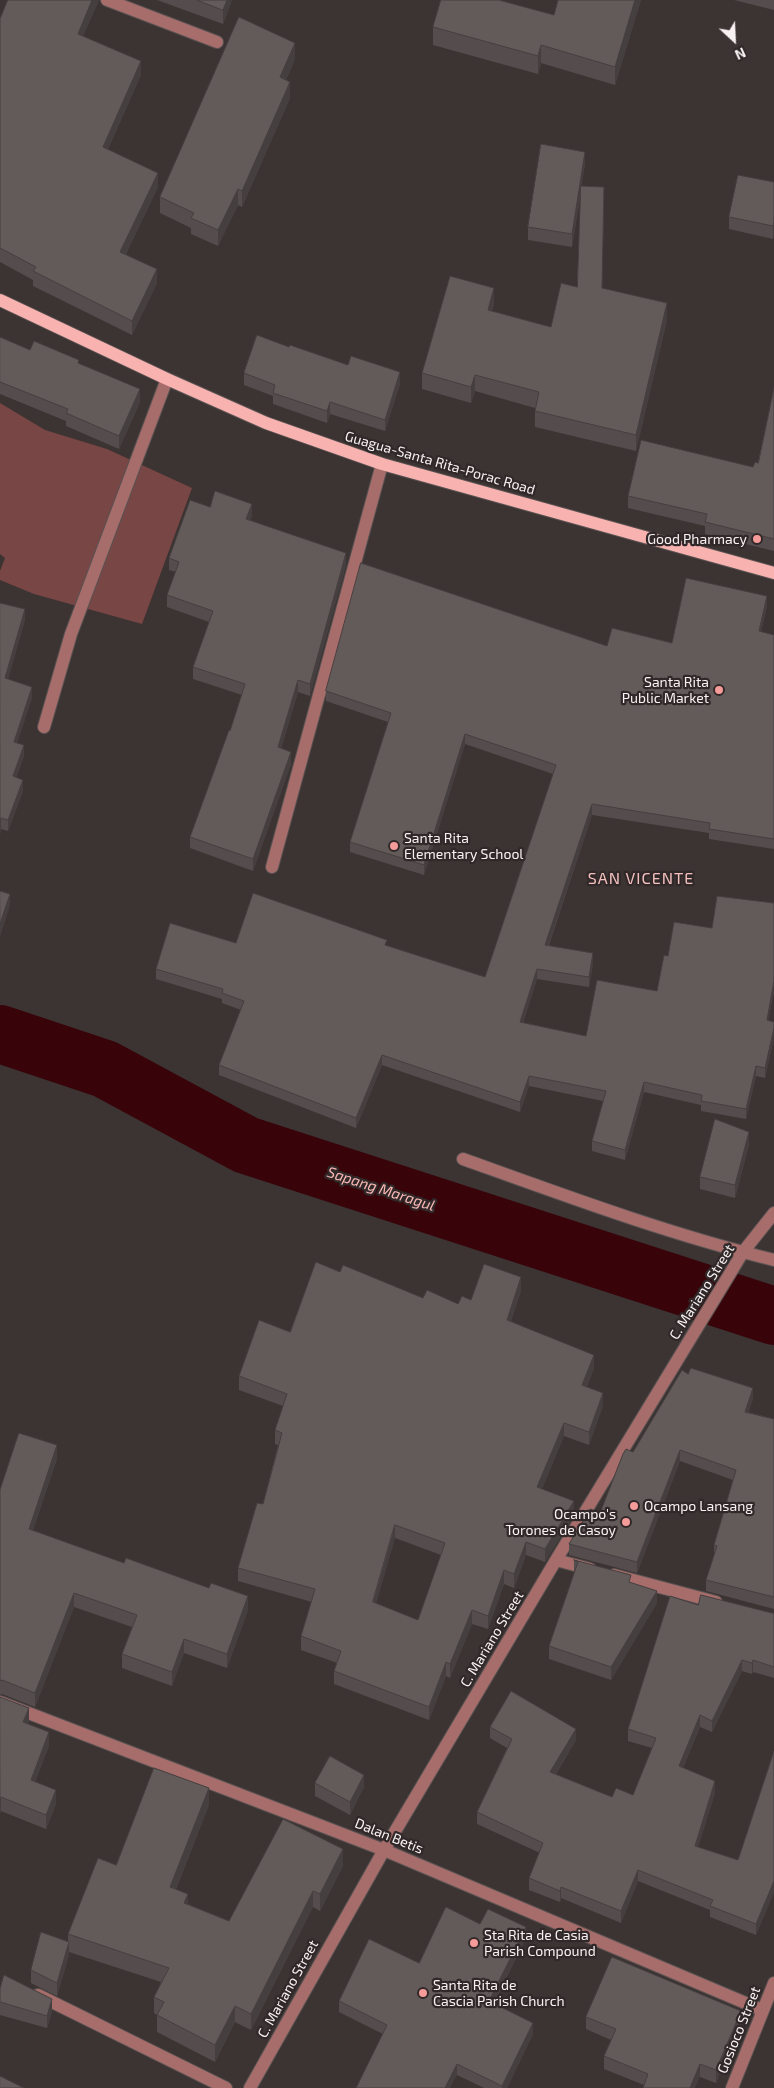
<!DOCTYPE html>
<html>
<head>
<meta charset="utf-8">
<style>
  body { margin:0 }
  #map { position:relative; width:774px; height:2088px; overflow:hidden; background:#3c3333; font-family:"Exo 2",sans-serif }
  canvas { display:block }
  .north { position:absolute; left:709px; top:15px; width:50px; height:50px; -webkit-text-stroke:4px #312929; paint-order:stroke; rotate:155deg; font-size:14px; font-weight:700; line-height:20px; text-align:center; color:#f8f2f2 }
  .north::after { content:''; display:block; margin:auto; width:18px; height:22px; background:#f8f2f2; clip-path:polygon(50% 0,100% 100%,50% 72%,0 100%) }
</style>
</head>
<body>
<div id="map">
<canvas width="774" height="2088"></canvas>
<div class="north">N</div>
</div>
<script>
const g = document.querySelector('canvas').getContext('2d');
g.lineJoin = 'round';
function paint(path, color) { g.fillStyle = color; g.fill(path, 'evenodd'); }
function strokePath(path, color, width, dash) { g.strokeStyle = color; g.lineWidth = width; g.lineCap = dash ? 'butt' : 'round'; g.setLineDash(dash || []); g.stroke(path); }
function drawText(font, color, halo, rows, align = 'center') {
  g.font = font + ' "Exo 2",sans-serif'; g.lineWidth = 4.5; g.setLineDash([]); g.textBaseline = 'middle'; g.strokeStyle = halo; g.fillStyle = color; for (const [text, x, y, turn = 0] of rows) {
    g.save(); g.translate(x, y); g.rotate((+turn || 0) * Math.PI / 180); g.textAlign = isNaN(turn) ? turn : align; if (halo) g.strokeText(text, 0, 0); g.fillText(text, 0, 0); g.restore();
  }
}
paint(new Path2D(`
  M 0,403 L 45,430 L 107,449 L 192,488 L 142,624 L 34,594 L 0,580 L 0,571 L 5,558 L 0,554 Z`), '#784644');
strokePath(new Path2D(`
  M 0,1034 L 105,1069 L 246,1145 L 774,1316`), '#380409', 58);
const minor = new Path2D(`
  M 107,0 L 217,42
  M 44,727 L 71,634 L 167,379
  M 272,867 L 382,464
  M 463,1159 C 566,1196 668,1234 774,1260
  M 556,1560 L 590,1569
  M 614,1575 L 716,1602
  M 0,1702 L 384,1850 L 762,2010
  M 38,1995 L 226,2088
  M 250,2088 L 384,1850 L 556,1560 L 743,1252 L 774,1213
  M 732,2088 L 774,1983`);
const major = new Path2D(`
  M 0,300 L 167,379 L 266,423 L 382,464 L 774,573`);
strokePath(minor, '#5a5252', 14);
strokePath(major, '#5a5252', 14);
strokePath(minor, '#a66d6b', 12);
strokePath(major, '#f8b2af', 12);
paint(new Path2D(`
  M 8,0 L 99,0 L 83,36 L 141,75 L 108,149 L 158,187 L 126,254 L 157,283 L 132,335 L 33,286 L 33,280 L 0,262 L 0,19 Z
  M 157,0 L 232,0 L 223,24 Z
  M 558,0 L 641,0 L 615,85 L 541,63 L 538,74 L 433,45 L 433,27 L 554,15 Z
  M 734,0 L 774,0 L 774,10 Z
  M 295,59 L 286,80 L 290,98 L 242,207 L 238,205 L 218,246 L 191,234 L 191,228 L 160,213 L 160,197 Z
  M 585,164 L 581,186 L 604,203 L 602,288 L 667,320 L 636,451 L 535,427 L 535,408 L 475,391 L 471,403 L 422,389 L 422,373 L 494,304 L 492,311 L 551,327 L 577,287 L 581,192 L 572,247 L 528,240 L 528,227 Z
  M 774,182 L 773,239 L 729,229 L 729,217 Z
  M 0,337 L 30,350 L 79,364 L 140,402 L 119,449 L 66,426 L 66,421 L 0,394 Z
  M 289,347 L 400,384 L 385,431 L 330,414 L 327,423 L 273,404 L 273,396 L 244,385 L 244,373 Z
  M 774,388 L 774,551 L 705,534 L 705,526 L 628,508 L 628,496 L 753,467 L 758,463 Z
  M 210,507 L 252,516 L 250,520 L 346,565 L 310,696 L 298,692 L 281,749 L 291,764 L 253,871 L 190,848 L 190,837 L 230,731 L 242,695 L 193,679 L 193,667 L 209,622 L 167,607 L 167,595 L 176,572 L 169,570 L 169,558 Z
  M 0,603 L 25,620 L 8,679 L 32,698 L 17,743 L 24,756 L 16,778 L 23,791 L 8,831 L 1,829 L 0,834 Z
  M 767,606 L 761,632 L 774,635 L 774,849 L 709,839 L 709,833 L 592,815 L 549,945 L 593,963 L 589,987 L 537,979 L 523,1023 L 586,1036 L 657,991 L 668,956 L 712,928 L 774,903 L 774,991 L 768,1021 L 774,1022 L 774,1038 L 765,1078 L 756,1076 L 746,1119 L 701,1111 L 701,1105 L 644,1092 L 625,1160 L 592,1151 L 592,1141 L 603,1101 L 529,1086 L 520,1112 L 382,1065 L 356,1128 L 219,1075 L 219,1065 L 241,1010 L 222,1003 L 222,999 L 156,979 L 156,969 L 236,943 L 387,946 L 485,977 L 553,774 L 465,744 L 424,875 L 350,852 L 350,842 L 388,722 L 326,701 L 326,691 L 607,646 L 672,643 Z
  M 749,1145 L 735,1198 L 700,1189 L 700,1177 Z
  M 340,1272 L 423,1298 L 458,1304 L 471,1300 L 521,1291 L 511,1321 L 594,1368 L 587,1387 L 603,1406 L 589,1445 L 564,1436 L 542,1489 L 574,1515 L 545,1562 L 526,1555 L 514,1588 L 504,1584 L 488,1629 L 472,1624 L 450,1678 L 446,1676 L 429,1720 L 334,1684 L 334,1671 L 337,1663 L 301,1650 L 301,1636 L 312,1602 L 238,1581 L 238,1568 L 263,1504 L 278,1445 L 275,1444 L 275,1430 L 283,1406 L 239,1390 L 239,1376 L 290,1332 ZM 395,1538 L 441,1555 L 418,1620 L 376,1603 Z
  M 688,1374 L 753,1399 L 748,1412 L 774,1419 L 774,1609 L 706,1591 L 706,1580 L 714,1556 L 714,1545 L 733,1480 L 680,1461 L 637,1573 L 569,1555 L 569,1544 L 600,1513 L 633,1452 Z
  M 57,1459 L 33,1530 L 248,1610 L 227,1668 L 184,1653 L 172,1686 L 122,1668 L 122,1654 L 132,1627 L 74,1607 L 35,1707 L 2,1694 L 0,1695 L 0,1490 Z
  M 574,1560 L 631,1583 L 657,1603 L 611,1680 L 549,1659 L 549,1646 L 574,1573 Z
  M 698,1605 L 772,1613 L 774,1613 L 774,1678 L 753,1672 L 752,1674 L 742,1671 L 712,1732 L 700,1727 L 683,1768 L 715,1793 L 698,1847 L 738,1860 L 774,1751 L 774,1892 L 756,1935 L 710,1917 L 710,1910 L 638,1881 L 621,1923 L 561,1898 L 560,1902 L 529,1890 L 529,1878 L 540,1853 L 477,1824 L 477,1812 L 507,1748 L 490,1738 L 490,1727 L 576,1740 L 556,1774 L 612,1797 L 633,1795 L 652,1748 L 628,1741 L 628,1729 Z
  M 0,1697 L 29,1722 L 28,1724 L 49,1746 L 35,1782 L 56,1804 L 46,1829 L 1,1811 L 0,1814 Z
  M 315,1783 L 364,1787 L 350,1815 L 315,1796 Z
  M 209,1805 L 176,1889 L 188,1904 L 229,1921 L 343,1866 L 320,1911 L 313,1907 L 251,2030 L 235,2022 L 215,2062 L 157,2032 L 157,2015 L 154,2013 L 154,1997 L 161,1982 L 69,1952 L 69,1955 L 57,1996 L 31,1983 L 31,1970 L 68,1941 L 68,1934 L 116,1865 Z
  M 480,1924 L 526,1938 L 494,2003 L 533,2034 L 507,2088 L 484,2088 L 457,2075 L 383,2034 L 339,2012 L 339,2001 L 419,1963 Z
  M 0,1989 L 52,2012 L 47,2028 L 0,2015 Z
  M 586,2017 L 741,2023 L 716,2083 L 700,2077 L 644,2085 L 604,2069 L 604,2056 L 611,2040 L 586,2029 Z`), '#554d4d');
paint(new Path2D(`
  M 92,0 L 99,0 L 78,48 L 78,34 Z
  M 227,0 L 232,0 L 223,24 L 223,10 Z
  M 635,0 L 641,0 L 615,85 L 615,67 Z
  M 295,43 L 295,59 L 280,93 L 280,77 Z
  M 541,45 L 541,63 L 538,74 L 538,56 Z
  M 141,61 L 141,75 L 103,161 L 103,147 Z
  M 290,82 L 290,98 L 242,207 L 242,191 Z
  M 585,152 L 585,164 L 572,247 L 572,234 Z
  M 158,173 L 158,187 L 120,266 L 120,252 Z
  M 238,189 L 238,205 L 218,246 L 218,230 Z
  M 774,222 L 774,235 L 773,239 L 773,226 Z
  M 157,269 L 157,283 L 132,335 L 132,321 Z
  M 494,288 L 494,304 L 488,326 L 488,310 Z
  M 667,303 L 667,320 L 636,451 L 636,435 Z
  M 400,372 L 400,384 L 385,431 L 385,420 Z
  M 475,375 L 475,391 L 471,403 L 471,387 Z
  M 140,389 L 140,402 L 119,449 L 119,436 Z
  M 330,402 L 330,414 L 327,423 L 327,411 Z
  M 252,504 L 252,516 L 246,531 L 246,519 Z
  M 346,553 L 346,565 L 310,696 L 310,684 Z
  M 767,596 L 767,606 L 759,641 L 759,631 Z
  M 25,609 L 25,620 L 5,689 L 5,678 Z
  M 298,680 L 298,692 L 278,759 L 278,747 Z
  M 32,687 L 32,698 L 14,753 L 14,742 Z
  M 465,734 L 465,744 L 424,875 L 424,865 Z
  M 24,745 L 24,756 L 13,787 L 13,776 Z
  M 291,752 L 291,764 L 253,871 L 253,859 Z
  M 23,780 L 23,791 L 8,831 L 8,820 Z
  M 592,804 L 592,815 L 545,955 L 545,945 Z
  M 1,818 L 1,829 L 0,834 L 0,823 Z
  M 10,894 L 10,906 L 0,937 L 0,924 Z
  M 593,953 L 593,963 L 589,987 L 589,977 Z
  M 537,969 L 537,979 L 520,1032 L 520,1022 Z
  M 774,981 L 774,991 L 767,1030 L 767,1020 Z
  M 774,1028 L 774,1038 L 765,1078 L 765,1068 Z
  M 382,1055 L 382,1065 L 356,1128 L 356,1118 Z
  M 756,1066 L 756,1076 L 746,1119 L 746,1109 Z
  M 529,1076 L 529,1086 L 520,1112 L 520,1102 Z
  M 644,1082 L 644,1092 L 625,1160 L 625,1150 Z
  M 749,1132 L 749,1145 L 735,1198 L 735,1185 Z
  M 521,1277 L 521,1291 L 507,1333 L 507,1320 Z
  M 594,1355 L 594,1368 L 582,1399 L 582,1385 Z
  M 753,1388 L 753,1399 L 745,1423 L 745,1412 Z
  M 603,1393 L 603,1406 L 589,1445 L 589,1432 Z
  M 564,1423 L 564,1436 L 537,1501 L 537,1487 Z
  M 57,1445 L 57,1459 L 29,1543 L 29,1529 Z
  M 680,1450 L 680,1461 L 637,1573 L 637,1562 Z
  M 574,1501 L 574,1515 L 545,1562 L 545,1549 Z
  M 395,1525 L 395,1538 L 373,1615 L 373,1602 Z
  M 526,1542 L 526,1555 L 514,1588 L 514,1574 Z
  M 504,1570 L 504,1584 L 488,1629 L 488,1616 Z
  M 657,1591 L 657,1603 L 611,1680 L 611,1667 Z
  M 74,1593 L 74,1607 L 35,1707 L 35,1693 Z
  M 248,1596 L 248,1610 L 227,1668 L 227,1654 Z
  M 472,1610 L 472,1624 L 450,1678 L 450,1664 Z
  M 184,1639 L 184,1653 L 172,1686 L 172,1672 Z
  M 742,1660 L 742,1671 L 712,1732 L 712,1721 Z
  M 753,1660 L 753,1672 L 752,1674 L 752,1663 Z
  M 446,1662 L 446,1676 L 429,1720 L 429,1707 Z
  M 29,1708 L 29,1722 L 23,1736 L 23,1722 Z
  M 700,1715 L 700,1727 L 679,1777 L 679,1766 Z
  M 576,1729 L 576,1740 L 550,1783 L 550,1772 Z
  M 49,1732 L 49,1746 L 31,1794 L 31,1780 Z
  M 364,1775 L 364,1787 L 350,1815 L 350,1802 Z
  M 715,1781 L 715,1793 L 695,1857 L 695,1846 Z
  M 209,1788 L 209,1805 L 170,1903 L 170,1887 Z
  M 56,1790 L 56,1804 L 46,1829 L 46,1815 Z
  M 1,1797 L 1,1811 L 0,1814 L 0,1800 Z
  M 343,1849 L 343,1866 L 320,1911 L 320,1894 Z
  M 638,1870 L 638,1881 L 621,1923 L 621,1911 Z
  M 774,1881 L 774,1892 L 756,1935 L 756,1924 Z
  M 561,1887 L 561,1898 L 560,1902 L 560,1891 Z
  M 313,1891 L 313,1907 L 251,2030 L 251,2014 Z
  M 188,1894 L 188,1910 L 184,1903 Z
  M 526,1927 L 526,1938 L 489,2012 L 489,2001 Z
  M 69,1942 L 69,1955 L 57,1996 L 57,1983 Z
  M 52,1999 L 52,2012 L 47,2028 L 47,2016 Z
  M 235,2006 L 235,2022 L 215,2062 L 215,2045 Z
  M 741,2011 L 741,2023 L 716,2083 L 716,2070 Z
  M 533,2023 L 533,2034 L 507,2088 L 502,2088 L 502,2086 Z
  M 457,2064 L 457,2075 L 450,2088 L 445,2088 Z
  M 700,2064 L 700,2077 L 695,2088 L 690,2088 Z`), '#453f3f');
const building = new Path2D(`
  M 8,0 L 92,0 L 78,34 L 141,61 L 103,147 L 158,173 L 120,252 L 157,269 L 132,321 L 33,271 L 36,267 L 0,248 L 0,19 Z
  M 197,0 L 227,0 L 223,10 Z
  M 441,0 L 499,0 L 554,15 L 558,0 L 635,0 L 615,67 L 541,45 L 538,56 L 433,27 Z
  M 239,17 L 295,43 L 280,77 L 290,82 L 242,191 L 238,189 L 218,230 L 191,218 L 194,213 L 160,197 Z
  M 541,144 L 585,152 L 572,234 L 528,227 Z
  M 738,175 L 774,182 L 774,222 L 773,226 L 729,217 Z
  M 581,186 L 604,187 L 602,288 L 667,303 L 636,435 L 535,411 L 539,392 L 475,375 L 471,387 L 422,373 L 450,276 L 494,288 L 488,310 L 551,327 L 561,283 L 577,287 Z
  M 257,335 L 289,347 L 290,345 L 348,365 L 351,356 L 400,372 L 385,420 L 330,402 L 327,411 L 273,393 L 275,385 L 244,373 Z
  M 0,337 L 30,350 L 34,341 L 79,360 L 78,363 L 140,389 L 119,436 L 66,413 L 68,409 L 0,382 Z
  M 774,388 L 774,539 L 705,522 L 707,514 L 628,496 L 641,440 L 753,467 L 755,462 L 758,463 Z
  M 215,491 L 252,504 L 246,519 L 346,553 L 310,684 L 298,680 L 278,747 L 291,752 L 253,859 L 190,837 L 229,730 L 230,731 L 245,684 L 193,667 L 213,611 L 167,595 L 179,562 L 169,558 L 190,500 L 210,507 Z
  M 361,563 L 607,646 L 612,628 L 672,643 L 686,578 L 767,596 L 759,631 L 774,635 L 774,839 L 709,829 L 710,823 L 592,804 L 545,945 L 593,953 L 589,977 L 537,969 L 520,1022 L 586,1036 L 597,980 L 657,991 L 664,955 L 668,956 L 674,922 L 712,928 L 717,896 L 774,903 L 774,981 L 767,1020 L 774,1022 L 774,1028 L 765,1068 L 756,1066 L 746,1109 L 701,1101 L 702,1095 L 644,1082 L 625,1150 L 592,1141 L 606,1091 L 529,1076 L 520,1102 L 382,1055 L 356,1118 L 219,1065 L 244,1001 L 222,993 L 223,989 L 156,969 L 170,923 L 236,943 L 253,893 L 387,940 L 385,945 L 485,977 L 556,765 L 465,734 L 424,865 L 350,842 L 391,713 L 326,691 Z
  M 0,603 L 25,609 L 5,678 L 32,687 L 14,742 L 24,745 L 13,776 L 23,780 L 8,820 L 1,818 L 0,823 Z
  M 0,891 L 10,894 L 0,924 Z
  M 715,1119 L 749,1132 L 735,1185 L 700,1177 Z
  M 316,1262 L 340,1272 L 343,1265 L 423,1298 L 427,1290 L 458,1304 L 462,1296 L 471,1300 L 484,1264 L 521,1277 L 507,1320 L 594,1355 L 582,1385 L 603,1393 L 589,1432 L 564,1423 L 537,1487 L 574,1501 L 545,1549 L 526,1542 L 514,1574 L 504,1570 L 488,1616 L 472,1610 L 450,1664 L 446,1662 L 429,1707 L 334,1671 L 341,1651 L 301,1636 L 315,1589 L 238,1568 L 257,1503 L 263,1504 L 282,1433 L 275,1430 L 287,1394 L 239,1376 L 259,1320 L 290,1332 ZM 395,1525 L 445,1543 L 418,1620 L 373,1602 Z
  M 691,1368 L 753,1388 L 745,1412 L 774,1419 L 774,1597 L 706,1580 L 717,1546 L 714,1545 L 736,1470 L 680,1450 L 637,1562 L 569,1544 L 590,1509 L 600,1513 L 623,1454 L 626,1449 L 633,1452 L 682,1370 L 688,1374 Z
  M 19,1433 L 57,1445 L 29,1529 L 124,1563 L 126,1558 L 209,1588 L 211,1583 L 248,1596 L 227,1654 L 184,1639 L 172,1672 L 122,1654 L 137,1615 L 74,1593 L 35,1693 L 2,1680 L 0,1681 L 0,1490 Z
  M 574,1560 L 631,1575 L 629,1582 L 657,1591 L 611,1667 L 549,1646 L 578,1562 Z
  M 701,1595 L 772,1613 L 774,1613 L 774,1667 L 753,1660 L 752,1663 L 742,1660 L 712,1721 L 700,1715 L 679,1766 L 715,1781 L 695,1846 L 738,1860 L 774,1751 L 774,1881 L 756,1924 L 710,1906 L 713,1900 L 638,1870 L 621,1911 L 561,1887 L 560,1891 L 529,1878 L 543,1843 L 477,1812 L 512,1739 L 490,1727 L 511,1691 L 576,1729 L 550,1772 L 612,1797 L 616,1788 L 633,1795 L 656,1738 L 628,1729 L 670,1596 L 698,1605 Z
  M 0,1697 L 29,1708 L 23,1722 L 49,1732 L 31,1780 L 56,1790 L 46,1815 L 1,1797 L 0,1800 Z
  M 330,1756 L 364,1775 L 350,1802 L 315,1783 Z
  M 154,1768 L 209,1788 L 170,1887 L 188,1894 L 184,1903 L 229,1921 L 283,1819 L 343,1849 L 320,1894 L 313,1891 L 251,2014 L 235,2006 L 215,2045 L 157,2015 L 164,2002 L 154,1997 L 169,1968 L 68,1934 L 98,1858 L 116,1865 Z
  M 446,1907 L 480,1924 L 488,1909 L 526,1927 L 489,2001 L 533,2023 L 502,2086 L 457,2064 L 445,2088 L 356,2088 L 387,2025 L 339,2001 L 369,1939 L 419,1963 Z
  M 41,1932 L 69,1942 L 57,1983 L 31,1970 Z
  M 612,1957 L 741,2011 L 716,2070 L 700,2064 L 690,2088 L 643,2088 L 648,2074 L 604,2056 L 616,2029 L 586,2017 Z
  M 4,1975 L 52,1999 L 47,2016 L 0,2002 L 0,1989 Z
  M 0,2076 L 24,2088 L 0,2088 Z`);
paint(building, '#635a5a');
strokePath(building, '#453f3f', 1);
for (const [x, y, r, color] of [
  [757,539,5,"#f59b99"],
  [719,690,5,"#f59b99"],
  [394,846,5,"#f59b99"],
  [634,1506,5,"#f59b99"],
  [626,1522,5,"#f59b99"],
  [474,1943,5,"#f59b99"],
  [423,1993,5,"#f59b99"]
]) { const dot = new Path2D(); dot.arc(x, y, r, 0, 2 * Math.PI); g.fillStyle = color; g.fill(dot); strokePath(dot, '#312929', 2); }
drawText('14px', '#f8f2f2', '#312929', [
  ["Guagua-Santa Rita-Porac Road",440,463,16],
  ["C. Mariano Street",702,1292,-58],
  ["C. Mariano Street",492,1639,-59],
  ["Dalan Betis",389,1836,22],
  ["C. Mariano Street",288,1989,-61],
  ["Gosioco Street",739,2030,-68]
]);
drawText('14px', '#f8f2f2', '#312929', [
  ["Good Pharmacy",747,539,"right"],
  ["Santa Rita",709,682,"right"],
  ["Public Market",709,698,"right"],
  ["Santa Rita",404,838],
  ["Elementary School",404,854],
  ["Ocampo Lansang",644,1506],
  ["Ocampo's",616,1514,"right"],
  ["Torones de Casoy",616,1530,"right"],
  ["Sta Rita de Casia",484,1935],
  ["Parish Compound",484,1951],
  ["Santa Rita de",433,1985],
  ["Cascia Parish Church",433,2001]
], 'left');
drawText('italic 15px', '#fbb8b5', '#312929', [
  ["Sapang Maragul",381,1189,18]
]);
g.letterSpacing = '1px';
drawText('16px', '#f4c0be', '#312929', [
  ["SAN VICENTE",641,879]
]);
g.letterSpacing = '0px';
</script>
</body>
</html>
